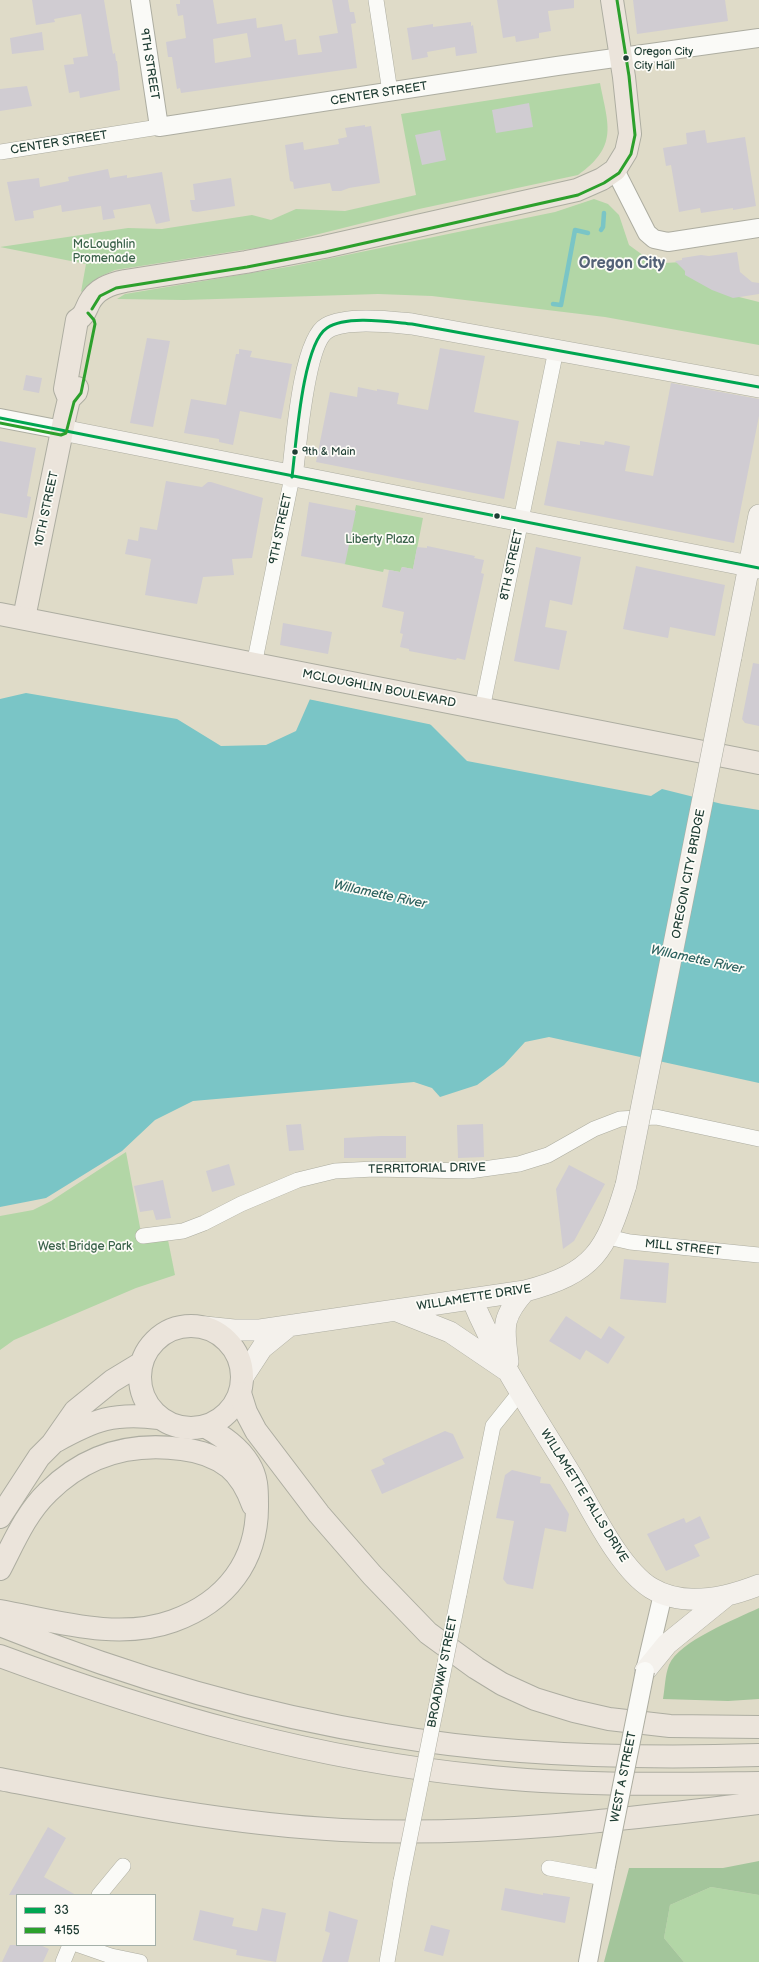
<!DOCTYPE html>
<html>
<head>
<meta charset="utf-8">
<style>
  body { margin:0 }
  #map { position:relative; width:759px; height:1962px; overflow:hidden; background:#dfdbc8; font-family:"Balsamiq Sans",sans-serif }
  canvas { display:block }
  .legend { position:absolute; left:16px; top:1894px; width:140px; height:52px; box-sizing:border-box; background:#fdfcf7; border:1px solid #a4b0a9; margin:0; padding:5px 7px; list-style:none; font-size:12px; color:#1f3d34 }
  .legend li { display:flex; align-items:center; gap:8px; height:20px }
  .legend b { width:20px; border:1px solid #a4b0a9 }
</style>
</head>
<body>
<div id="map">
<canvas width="759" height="1962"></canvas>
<ul class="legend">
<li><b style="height:5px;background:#00a651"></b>33</li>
<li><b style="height:5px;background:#2ca02c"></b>4155</li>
</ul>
</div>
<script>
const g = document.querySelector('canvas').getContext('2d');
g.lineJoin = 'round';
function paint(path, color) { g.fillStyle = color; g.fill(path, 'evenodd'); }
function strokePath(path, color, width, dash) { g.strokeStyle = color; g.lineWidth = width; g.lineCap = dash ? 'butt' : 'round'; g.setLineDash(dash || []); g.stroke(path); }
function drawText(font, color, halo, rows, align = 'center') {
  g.font = font + ' "Balsamiq Sans",sans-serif'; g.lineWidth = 3.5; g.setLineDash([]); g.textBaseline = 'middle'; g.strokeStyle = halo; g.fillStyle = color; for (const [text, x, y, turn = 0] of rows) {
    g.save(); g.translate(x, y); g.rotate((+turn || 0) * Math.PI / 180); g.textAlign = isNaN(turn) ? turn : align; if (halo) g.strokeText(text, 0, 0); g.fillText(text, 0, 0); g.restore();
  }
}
paint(new Path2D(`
  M 600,83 C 608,125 619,146 578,175 L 419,209 L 275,245 L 115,270 L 99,277 L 81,292 L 86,264 L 0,247 L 128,228 L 162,229 L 252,215 L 271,220 L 296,209 L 345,211 L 416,195 L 401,114 Z
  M 594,199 L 608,204 L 619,215 L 629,245 L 644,256 L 664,263 L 683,262 L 727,294 L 759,302 L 759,345 L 605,317 L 432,296 L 378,294 L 184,300 L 117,299 L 125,294 L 293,266 L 555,212 Z
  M 356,505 L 423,518 L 413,569 L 402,567 L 400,572 L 384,569 L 383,572 L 344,564 Z
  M 126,1152 L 142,1238 L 167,1235 L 175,1275 L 136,1288 L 14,1340 L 0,1350 L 0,1216 L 33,1210 L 51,1201 Z
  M 711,1887 L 759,1895 L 759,1962 L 684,1962 L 664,1938 L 670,1905 Z`), '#b2d6a6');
paint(new Path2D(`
  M 759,1608 L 759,1699 L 728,1701 L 663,1699 C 665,1688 665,1675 669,1665 C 679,1641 736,1619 759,1608 Z
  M 759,1861 L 759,1895 L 711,1887 L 670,1905 L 664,1938 L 684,1962 L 604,1962 L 629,1868 L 723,1868 Z`), '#a3c59b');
paint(new Path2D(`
  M 26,693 L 177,719 L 221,746 L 266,745 L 296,731 L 310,699 L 426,720 L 467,761 L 651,796 L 662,789 L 722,804 L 759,810 L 759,1083 L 549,1037 L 525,1042 L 504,1065 L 477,1085 L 440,1097 L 432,1088 L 414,1082 L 193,1101 L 155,1120 L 122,1151 L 46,1198 L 0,1207 L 0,699 Z`), '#7ac5c6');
paint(new Path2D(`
  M 311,697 L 426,718 L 433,725 L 308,699 Z`), '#dfdbc8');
strokePath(new Path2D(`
  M 601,230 L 603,227 L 604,213
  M 553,304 L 561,305 L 575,230 L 588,233`), '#7ac5c6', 4.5);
paint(new Path2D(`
  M 32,0 L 104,0 L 113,54 L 115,53 L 116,61 L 117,61 L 120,90 L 80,98 L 79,91 L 69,93 L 64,65 L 74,64 L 73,58 L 88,56 L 81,14 L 54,19 L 55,22 L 36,25 Z
  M 180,0 L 213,0 L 217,24 L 256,18 L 257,28 L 282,24 L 285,41 L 296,39 L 298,55 L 322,52 L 319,36 L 338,33 L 332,0 L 348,0 L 350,12 L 354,12 L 356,23 L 351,24 L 357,68 L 181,93 L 180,88 L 177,89 L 172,57 L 168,57 L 166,42 L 186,38 L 183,15 L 178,16 L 176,4 L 180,4 ZM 247,33 L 251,57 L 215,63 L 213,39 Z
  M 497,0 L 574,0 L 574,8 L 548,11 L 551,31 L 539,33 L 539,38 L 516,42 L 515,36 L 503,38 Z
  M 633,0 L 725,0 L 728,21 L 637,34 Z
  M 471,22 L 471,26 L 473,25 L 477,53 L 456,56 L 455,47 L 427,52 L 428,57 L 412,60 L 407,28 L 433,24 L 433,27 Z
  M 42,32 L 44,50 L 12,54 L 10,38 Z
  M 27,86 L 32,106 L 0,111 L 0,89 Z
  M 529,103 L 533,127 L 496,133 L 492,110 Z
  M 365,125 L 365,127 L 371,126 L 380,183 L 349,188 L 341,191 L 332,191 L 330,183 L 294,189 L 293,182 L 290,181 L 285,145 L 303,142 L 304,150 L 339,144 L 338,139 L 347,137 L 345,128 Z
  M 440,130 L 446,160 L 422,165 L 415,135 Z
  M 705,130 L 707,143 L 745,137 L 756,206 L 733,210 L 733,208 L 701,213 L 700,208 L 679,212 L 671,165 L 666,166 L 663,148 L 687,144 L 686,133 Z
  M 108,169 L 110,178 L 127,175 L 127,178 L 162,172 L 170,221 L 156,224 L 150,204 L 113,210 L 115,218 L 103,220 L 101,206 L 62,212 L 61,205 L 33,211 L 34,218 L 15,221 L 7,182 L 39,178 L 40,187 L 69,181 L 68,177 Z
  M 231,178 L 235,206 L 197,212 L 192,211 L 190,200 L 195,200 L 193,184 Z
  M 737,252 L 740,272 L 752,282 L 759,283 L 759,294 L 733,298 L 712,290 L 685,275 L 685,271 L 675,261 L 682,260 L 682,258 L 701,255 L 709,256 Z
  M 147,338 L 170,341 L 153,427 L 130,423 Z
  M 440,348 L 485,356 L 474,412 L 519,421 L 504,499 L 316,462 L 330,392 L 357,397 L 358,387 L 377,391 L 377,389 L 399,393 L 397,404 L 428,410 Z
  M 239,349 L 252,351 L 250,357 L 292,364 L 281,419 L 240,411 L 233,445 L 219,442 L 219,439 L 184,433 L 191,399 L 226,405 L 236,354 L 239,354 Z
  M 26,375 L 42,378 L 39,393 L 23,390 Z
  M 671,383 L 759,399 L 759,416 L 734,543 L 544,505 L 557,441 L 580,445 L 580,441 L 604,445 L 605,441 L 630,446 L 625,471 L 653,476 Z
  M 0,441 L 36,448 L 27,496 L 31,497 L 27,518 L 0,513 Z
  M 166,481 L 202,487 L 208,482 L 211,482 L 263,498 L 252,558 L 232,559 L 234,575 L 203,577 L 197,604 L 145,595 L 151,559 L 125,554 L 128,539 L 138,541 L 140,527 L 157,530 Z
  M 309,502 L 356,511 L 345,564 L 301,556 Z
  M 427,546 L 475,556 L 474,558 L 484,560 L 481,573 L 484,574 L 465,660 L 457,658 L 456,660 L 409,651 L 409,649 L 400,647 L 403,634 L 400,633 L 404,612 L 382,607 L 389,570 L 400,572 L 402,567 L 413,569 L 417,547 L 427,548 Z
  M 536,547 L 581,557 L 572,605 L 550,600 L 545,627 L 567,631 L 559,670 L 514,661 Z
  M 636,566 L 725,585 L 715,636 L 670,627 L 668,638 L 623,629 Z
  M 283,623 L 332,632 L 328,654 L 280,645 Z
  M 753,663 L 759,664 L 759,726 L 745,723 L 742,719 Z
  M 301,1124 L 304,1150 L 289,1151 L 286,1125 Z
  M 483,1124 L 484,1157 L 458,1158 L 457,1125 Z
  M 381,1136 L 406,1136 L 406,1158 L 344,1158 L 344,1138 Z
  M 229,1164 L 235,1185 L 212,1192 L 206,1171 Z
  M 569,1165 L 605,1184 L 574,1241 L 563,1249 L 556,1189 Z
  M 163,1180 L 171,1218 L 156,1220 L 153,1210 L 140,1212 L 134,1186 Z
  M 624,1259 L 669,1263 L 666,1303 L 620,1299 Z
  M 566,1316 L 601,1339 L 609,1326 L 625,1337 L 608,1364 L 586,1350 L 580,1360 L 549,1341 Z
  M 445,1431 L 453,1434 L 464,1458 L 382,1494 L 371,1470 L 385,1464 L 382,1459 Z
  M 512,1470 L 541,1477 L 540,1483 L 550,1484 L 569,1514 L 566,1532 L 545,1528 L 533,1589 L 507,1584 L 503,1579 L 514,1521 L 496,1518 L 505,1475 Z
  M 700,1516 L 710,1538 L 694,1545 L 700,1556 L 666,1571 L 647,1534 L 684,1518 L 686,1523 Z
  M 48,1827 L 66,1838 L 44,1877 L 76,1895 L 9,1895 Z
  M 505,1888 L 543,1895 L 543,1893 L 570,1897 L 565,1923 L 501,1910 Z
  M 262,1908 L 286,1913 L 276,1962 L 236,1955 L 237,1950 L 193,1940 L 200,1910 L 234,1918 L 232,1926 L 257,1931 Z
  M 329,1911 L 358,1920 L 348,1962 L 322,1962 L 330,1933 L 325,1931 Z
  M 431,1925 L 450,1930 L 443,1956 L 424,1951 Z
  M 10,1945 L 40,1945 L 49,1949 L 43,1962 L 2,1962 Z`), '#d0ccd2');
const minor = new Path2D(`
  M 376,0 L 390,92
  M 0,152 L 159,127
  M 254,665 L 292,477
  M 482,709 L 556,350
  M 143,1236 L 183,1231 L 204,1223 L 241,1204 L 298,1180 L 335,1171 L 374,1169 L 469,1171 L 519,1164 L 548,1155 L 594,1129 L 620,1119 L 656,1117 L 759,1139
  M 608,1237 L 630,1242 L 759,1255
  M 459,1594 L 493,1426 L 521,1391
  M 549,1868 L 604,1878
  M 99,1895 L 123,1866
  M 79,1945 L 111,1956 L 140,1962
  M 63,1962 L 70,1945
  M 387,1962 L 401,1881`);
const tertiary = new Path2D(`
  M 140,0 L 159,127 L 557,66 L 759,38
  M 615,170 L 647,233 L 654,239 L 668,242 L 759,228
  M 0,418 L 62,430
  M 645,1671 L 663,1594
  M 588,1962 L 606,1866`);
const secondary = new Path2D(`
  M 62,430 L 759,568
  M 292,477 C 296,448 303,341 327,328 C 347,317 390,322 412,324 L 759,387
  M 731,657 L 759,515
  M 472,1299 C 498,1362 538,1420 573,1478 C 592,1510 620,1569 651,1588 C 684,1608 726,1598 759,1585
  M 397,1311 L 450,1332 L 506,1370
  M 205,1327 L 234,1330 L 260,1330 L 525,1291 C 594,1273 606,1251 626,1185
  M 508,1362 C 504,1328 500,1319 525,1291
  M 243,1377 L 262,1348 L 289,1326
  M 645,1671 L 667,1644 L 725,1597`);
const primary = new Path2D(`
  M 69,399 L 65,389 L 77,320 C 85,315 85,311 89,303 C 96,289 110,284 125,281 L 246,262 L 324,247 L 577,190 L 602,179 L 615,170 L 626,152 L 630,134 L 624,77 L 612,0
  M 24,618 L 65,416 L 69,399 L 76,392 L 77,388
  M140 1377a51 51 0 1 1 102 0a51 51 0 1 1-102 0Z
  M 56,1441 C 94,1420 114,1412 159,1418
  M 0,1517 L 39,1457 L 52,1444 L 75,1411 L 112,1381 L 140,1364`);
const trunk = new Path2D(`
  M 0,614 L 759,763`);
const motorway = new Path2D(`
  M 240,1393 L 246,1412 L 256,1431 L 319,1514 L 372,1575 L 428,1633 L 476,1668 L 502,1684 L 535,1699 L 574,1711 L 609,1719 L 670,1726 L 759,1727
  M 0,1569 C 14,1542 26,1513 48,1492 C 85,1455 131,1442 182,1449 C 199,1451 215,1456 229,1467 C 241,1477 248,1491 253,1505
  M 0,1611 C 55,1621 118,1641 173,1621 C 226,1602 258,1561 257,1504 C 257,1489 257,1477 249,1464 C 239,1447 222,1436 206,1427
  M 0,1625 C 124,1675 254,1714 386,1735 C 508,1756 635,1759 759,1755
  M 0,1656 C 156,1714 316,1760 482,1776 C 574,1786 667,1784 759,1783
  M 0,1779 C 113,1801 226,1824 342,1830 C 481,1837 621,1820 759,1803`);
strokePath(minor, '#adada1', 16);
strokePath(tertiary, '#adada1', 20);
strokePath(secondary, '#adada1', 22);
strokePath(primary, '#adada1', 24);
strokePath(trunk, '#adada1', 24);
strokePath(motorway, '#adada1', 24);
strokePath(minor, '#fafaf7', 15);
strokePath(tertiary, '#fafaf7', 18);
strokePath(secondary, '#f4f1ec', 21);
strokePath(primary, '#ebe4db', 22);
strokePath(trunk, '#ebe4db', 22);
strokePath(motorway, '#ebe4db', 22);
const minorBridge = new Path2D(`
  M 401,1881 L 459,1594`);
const tertiaryBridge = new Path2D(`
  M 606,1866 L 645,1671`);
const secondaryBridge = new Path2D(`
  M 626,1185 L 731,657`);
strokePath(minorBridge, '#adada1', 16, []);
strokePath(tertiaryBridge, '#adada1', 20, []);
strokePath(secondaryBridge, '#adada1', 22, []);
strokePath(minorBridge, '#fafaf7', 15);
strokePath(tertiaryBridge, '#fafaf7', 18);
strokePath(secondaryBridge, '#f4f1ec', 21);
strokePath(new Path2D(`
  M 0,418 L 759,568
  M 292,477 C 296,447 302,344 327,328 C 347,315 390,322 412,324 L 759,387`), '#00a651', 3);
strokePath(new Path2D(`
  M 92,309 L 100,296 L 116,288 L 247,267 L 325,252 L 578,195 L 604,183 L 619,173 L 631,154 L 635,135 L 629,76 L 617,0
  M 0,423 L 61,435 L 66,433 L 74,402 L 81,393 L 95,324 L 94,320 L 88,313`), '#2ca02c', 3);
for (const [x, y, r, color] of [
  [626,58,3.5,"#1f3d34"],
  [295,452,3.5,"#1f3d34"],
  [497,516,3.5,"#1f3d34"]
]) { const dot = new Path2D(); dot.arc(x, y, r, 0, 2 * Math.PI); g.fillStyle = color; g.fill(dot); strokePath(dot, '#fdfcf7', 1.5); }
drawText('11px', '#1f3d34', '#fdfcf7', [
  ["Oregon City",634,52],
  ["City Hall",634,66],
  ["9th & Main",302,452]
], 'left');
drawText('12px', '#1f3d34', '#fdfcf7', [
  ["9TH STREET",149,64,81],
  ["CENTER STREET",379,94,-9],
  ["CENTER STREET",59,143,-9],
  ["10TH STREET",47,509,-78],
  ["9TH STREET",281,529,-78],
  ["8TH STREET",512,565,-78],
  ["MCLOUGHLIN BOULEVARD",379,689,11],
  ["OREGON CITY BRIDGE",689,874,-79],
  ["TERRITORIAL DRIVE",427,1169,-1],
  ["MILL STREET",683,1248,6],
  ["WILLAMETTE DRIVE",474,1298,-9],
  ["WILLAMETTE FALLS DRIVE",584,1496,58],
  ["BROADWAY STREET",443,1672,-79],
  ["WEST A STREET",624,1777,-79]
]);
drawText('12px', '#3a624a', '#fdfcf7', [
  ["McLoughlin",104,245],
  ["Promenade",104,259],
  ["Liberty Plaza",380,540],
  ["West Bridge Park",85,1247]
]);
drawText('italic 13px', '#2d6360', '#fdfcf7', [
  ["Willamette River",380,895,12],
  ["Willamette River",697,960,12]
]);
drawText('bold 16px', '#546277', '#fdfcf7', [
  ["Oregon City",622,264]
]);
</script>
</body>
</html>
